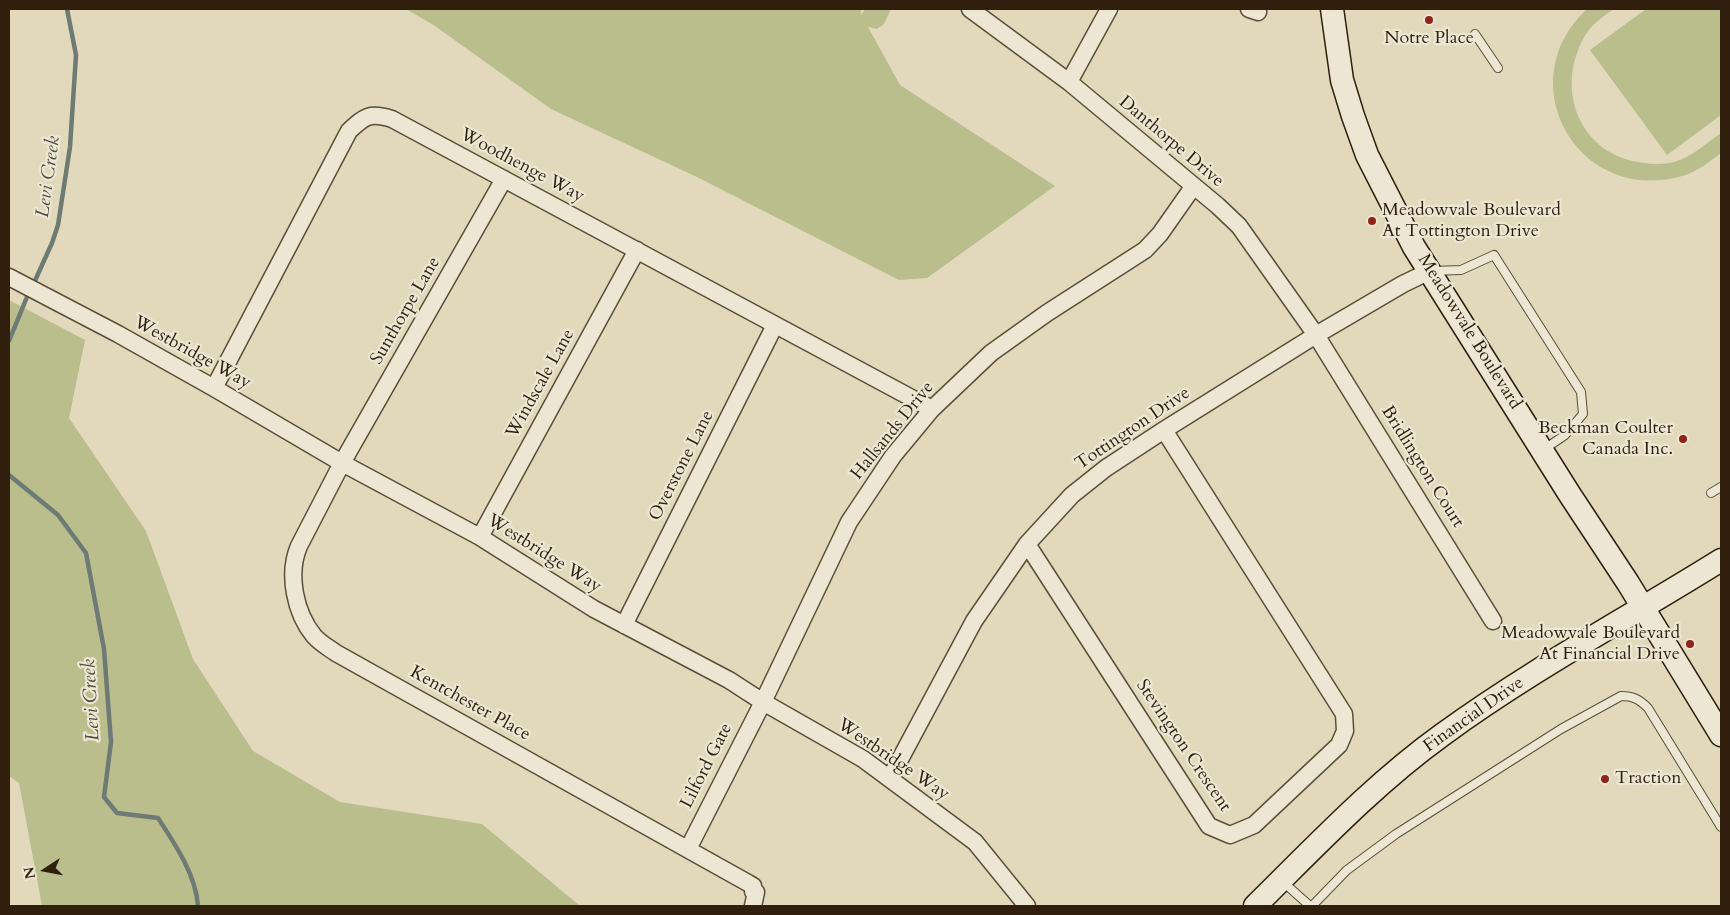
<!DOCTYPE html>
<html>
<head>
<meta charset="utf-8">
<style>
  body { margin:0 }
  #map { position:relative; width:1730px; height:915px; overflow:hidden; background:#e2d9bc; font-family:Cardo,serif }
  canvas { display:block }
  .frame { position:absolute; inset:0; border:10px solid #2f1f0c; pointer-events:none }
  .north { position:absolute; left:20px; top:845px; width:50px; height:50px; -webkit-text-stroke:4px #ece6d3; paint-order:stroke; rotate:259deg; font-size:14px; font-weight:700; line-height:20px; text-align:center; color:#2f1f0c }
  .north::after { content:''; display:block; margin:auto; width:18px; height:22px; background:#2f1f0c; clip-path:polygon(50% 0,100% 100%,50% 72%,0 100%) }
</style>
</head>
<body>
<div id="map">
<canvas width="1730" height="915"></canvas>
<div class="frame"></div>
<div class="north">N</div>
</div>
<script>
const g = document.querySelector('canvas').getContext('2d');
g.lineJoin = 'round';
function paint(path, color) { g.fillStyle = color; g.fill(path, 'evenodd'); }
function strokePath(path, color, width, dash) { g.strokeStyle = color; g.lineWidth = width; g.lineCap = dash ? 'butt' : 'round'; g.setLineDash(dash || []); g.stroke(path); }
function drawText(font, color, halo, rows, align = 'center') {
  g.font = font + ' Cardo,serif'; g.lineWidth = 4.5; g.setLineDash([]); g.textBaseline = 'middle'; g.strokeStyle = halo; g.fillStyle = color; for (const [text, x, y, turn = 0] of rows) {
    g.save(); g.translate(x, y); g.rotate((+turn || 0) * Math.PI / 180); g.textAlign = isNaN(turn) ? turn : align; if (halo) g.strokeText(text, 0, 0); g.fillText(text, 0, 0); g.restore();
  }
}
paint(new Path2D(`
  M 406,9 L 861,9 L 861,15 L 865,9 L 891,9 L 884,24 L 877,29 L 868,27 L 900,85 L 1055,186 L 927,278 L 899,280 L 697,177 L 551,109 L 435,26 Z
  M 1587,9 L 1614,9 C 1605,15 1595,22 1588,31 C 1582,39 1578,50 1575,59 C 1562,106 1588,154 1638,162 C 1648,164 1659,165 1669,163 C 1689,160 1705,144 1721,133 L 1721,153 C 1709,162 1697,172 1682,176 C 1578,206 1508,82 1587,9 Z
  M 1646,9 L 1721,9 L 1721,115 L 1667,155 L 1590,50 Z
  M 9,300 L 85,340 L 69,418 L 146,531 L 193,659 L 253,751 L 340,802 L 482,824 L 580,906 L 42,906 L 19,783 L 9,776 Z`), '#babd8c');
strokePath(new Path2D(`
  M 33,285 L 52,243 L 58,225 L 70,147 L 76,55 L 67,9
  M 9,341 L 29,292
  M 9,475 L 58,515 L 86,553 L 104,649 L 111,742 L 104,797 L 117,813 L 158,818 C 175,844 196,875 198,906`), '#6e7b74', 4.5);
const lane = new Path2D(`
  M 1475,34 L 1498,68
  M 1432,271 L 1461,270 L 1494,255 L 1581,392 L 1583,414 L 1565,435 L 1543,450
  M 1711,493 L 1721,487
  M 1282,881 L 1310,906
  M 1312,906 L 1347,870 L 1396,834 L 1561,729 L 1621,696 C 1633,696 1639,699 1648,708 L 1721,827`);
const street = new Path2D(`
  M 970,9 L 1069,82 L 1218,206 L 1239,226 L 1316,335 L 1493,621
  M 1249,9 L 1258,12
  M 1069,82 L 1109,9
  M 504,179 L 342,463 L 299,546 C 287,574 295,613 314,636 C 320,643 329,648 336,653 L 748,883 L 753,886 L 753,891 L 756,892 L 753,906
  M 9,277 L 118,334 L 214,388 L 342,463 L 480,537 L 594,609 L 729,680 L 763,702 L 863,759 L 975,842 L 1027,906
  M 214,388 L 349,131 C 365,116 370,112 392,119 L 932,409
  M 480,537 L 637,250
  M 1027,544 L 1209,826 L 1230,835 L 1254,825 L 1339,745 L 1345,731 L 1344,714 L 1164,430
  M 624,625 L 775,325
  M 890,778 L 974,621 L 1027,544 L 1072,495 L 1106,468 L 1164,430 L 1316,335 L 1403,284 L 1430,271
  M 688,849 L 763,702 L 849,522 L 893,456 L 932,409 L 991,353 L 1047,313 L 1145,250 L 1160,234 L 1193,187`);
const secondary = new Path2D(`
  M 1332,9 L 1342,80 L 1353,116 L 1367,155 L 1414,247 L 1570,495 L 1628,583 L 1721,735
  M 1255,906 C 1315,847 1374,784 1442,735 C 1531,670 1628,618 1721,560`);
strokePath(lane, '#5c4e38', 10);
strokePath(street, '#5c4e38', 19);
strokePath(secondary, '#2f1f0c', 25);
strokePath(lane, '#ece6d3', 8);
strokePath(street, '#ece6d3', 16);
strokePath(secondary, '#ece6d3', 22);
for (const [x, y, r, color] of [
  [1429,20,5,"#8f2418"],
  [1372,221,5,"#8f2418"],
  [1683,439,5,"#8f2418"],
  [1690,644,5,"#8f2418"],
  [1605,779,5,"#8f2418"]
]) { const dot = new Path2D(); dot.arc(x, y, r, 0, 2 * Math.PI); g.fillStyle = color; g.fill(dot); strokePath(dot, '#ece6d3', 2); }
drawText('18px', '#2f1f0c', '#ece6d3', [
  ["Notre Place",1429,39,"center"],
  ["Meadowvale Boulevard",1382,211],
  ["At Tottington Drive",1382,232],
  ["Beckman Coulter",1673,429,"right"],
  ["Canada Inc.",1673,450,"right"],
  ["Meadowvale Boulevard",1680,634,"right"],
  ["At Financial Drive",1680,655,"right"],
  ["Traction",1615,779]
], 'left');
drawText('18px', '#2f1f0c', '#ece6d3', [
  ["Danthorpe Drive",1171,142,40],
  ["Woodhenge Way",522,166,28],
  ["Sunthorpe Lane",406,311,-60],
  ["Meadowvale Boulevard",1469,332,58],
  ["Westbridge Way",192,353,29],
  ["Windscale Lane",541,384,-61],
  ["Tottington Drive",1133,429,-34],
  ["Hallsands Drive",893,431,-51],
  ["Overstone Lane",682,466,-63],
  ["Bridlington Court",1422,467,58],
  ["Westbridge Way",544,554,32],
  ["Kentchester Place",470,704,29],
  ["Financial Drive",1474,715,-35],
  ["Stevington Crescent",1183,746,56],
  ["Westbridge Way",893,760,34],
  ["Lilford Gate",707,766,-63]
]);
drawText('italic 19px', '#4e4d40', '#ece6d3', [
  ["Levi Creek",49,177,-82],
  ["Levi Creek",92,700,-93]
]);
</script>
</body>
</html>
